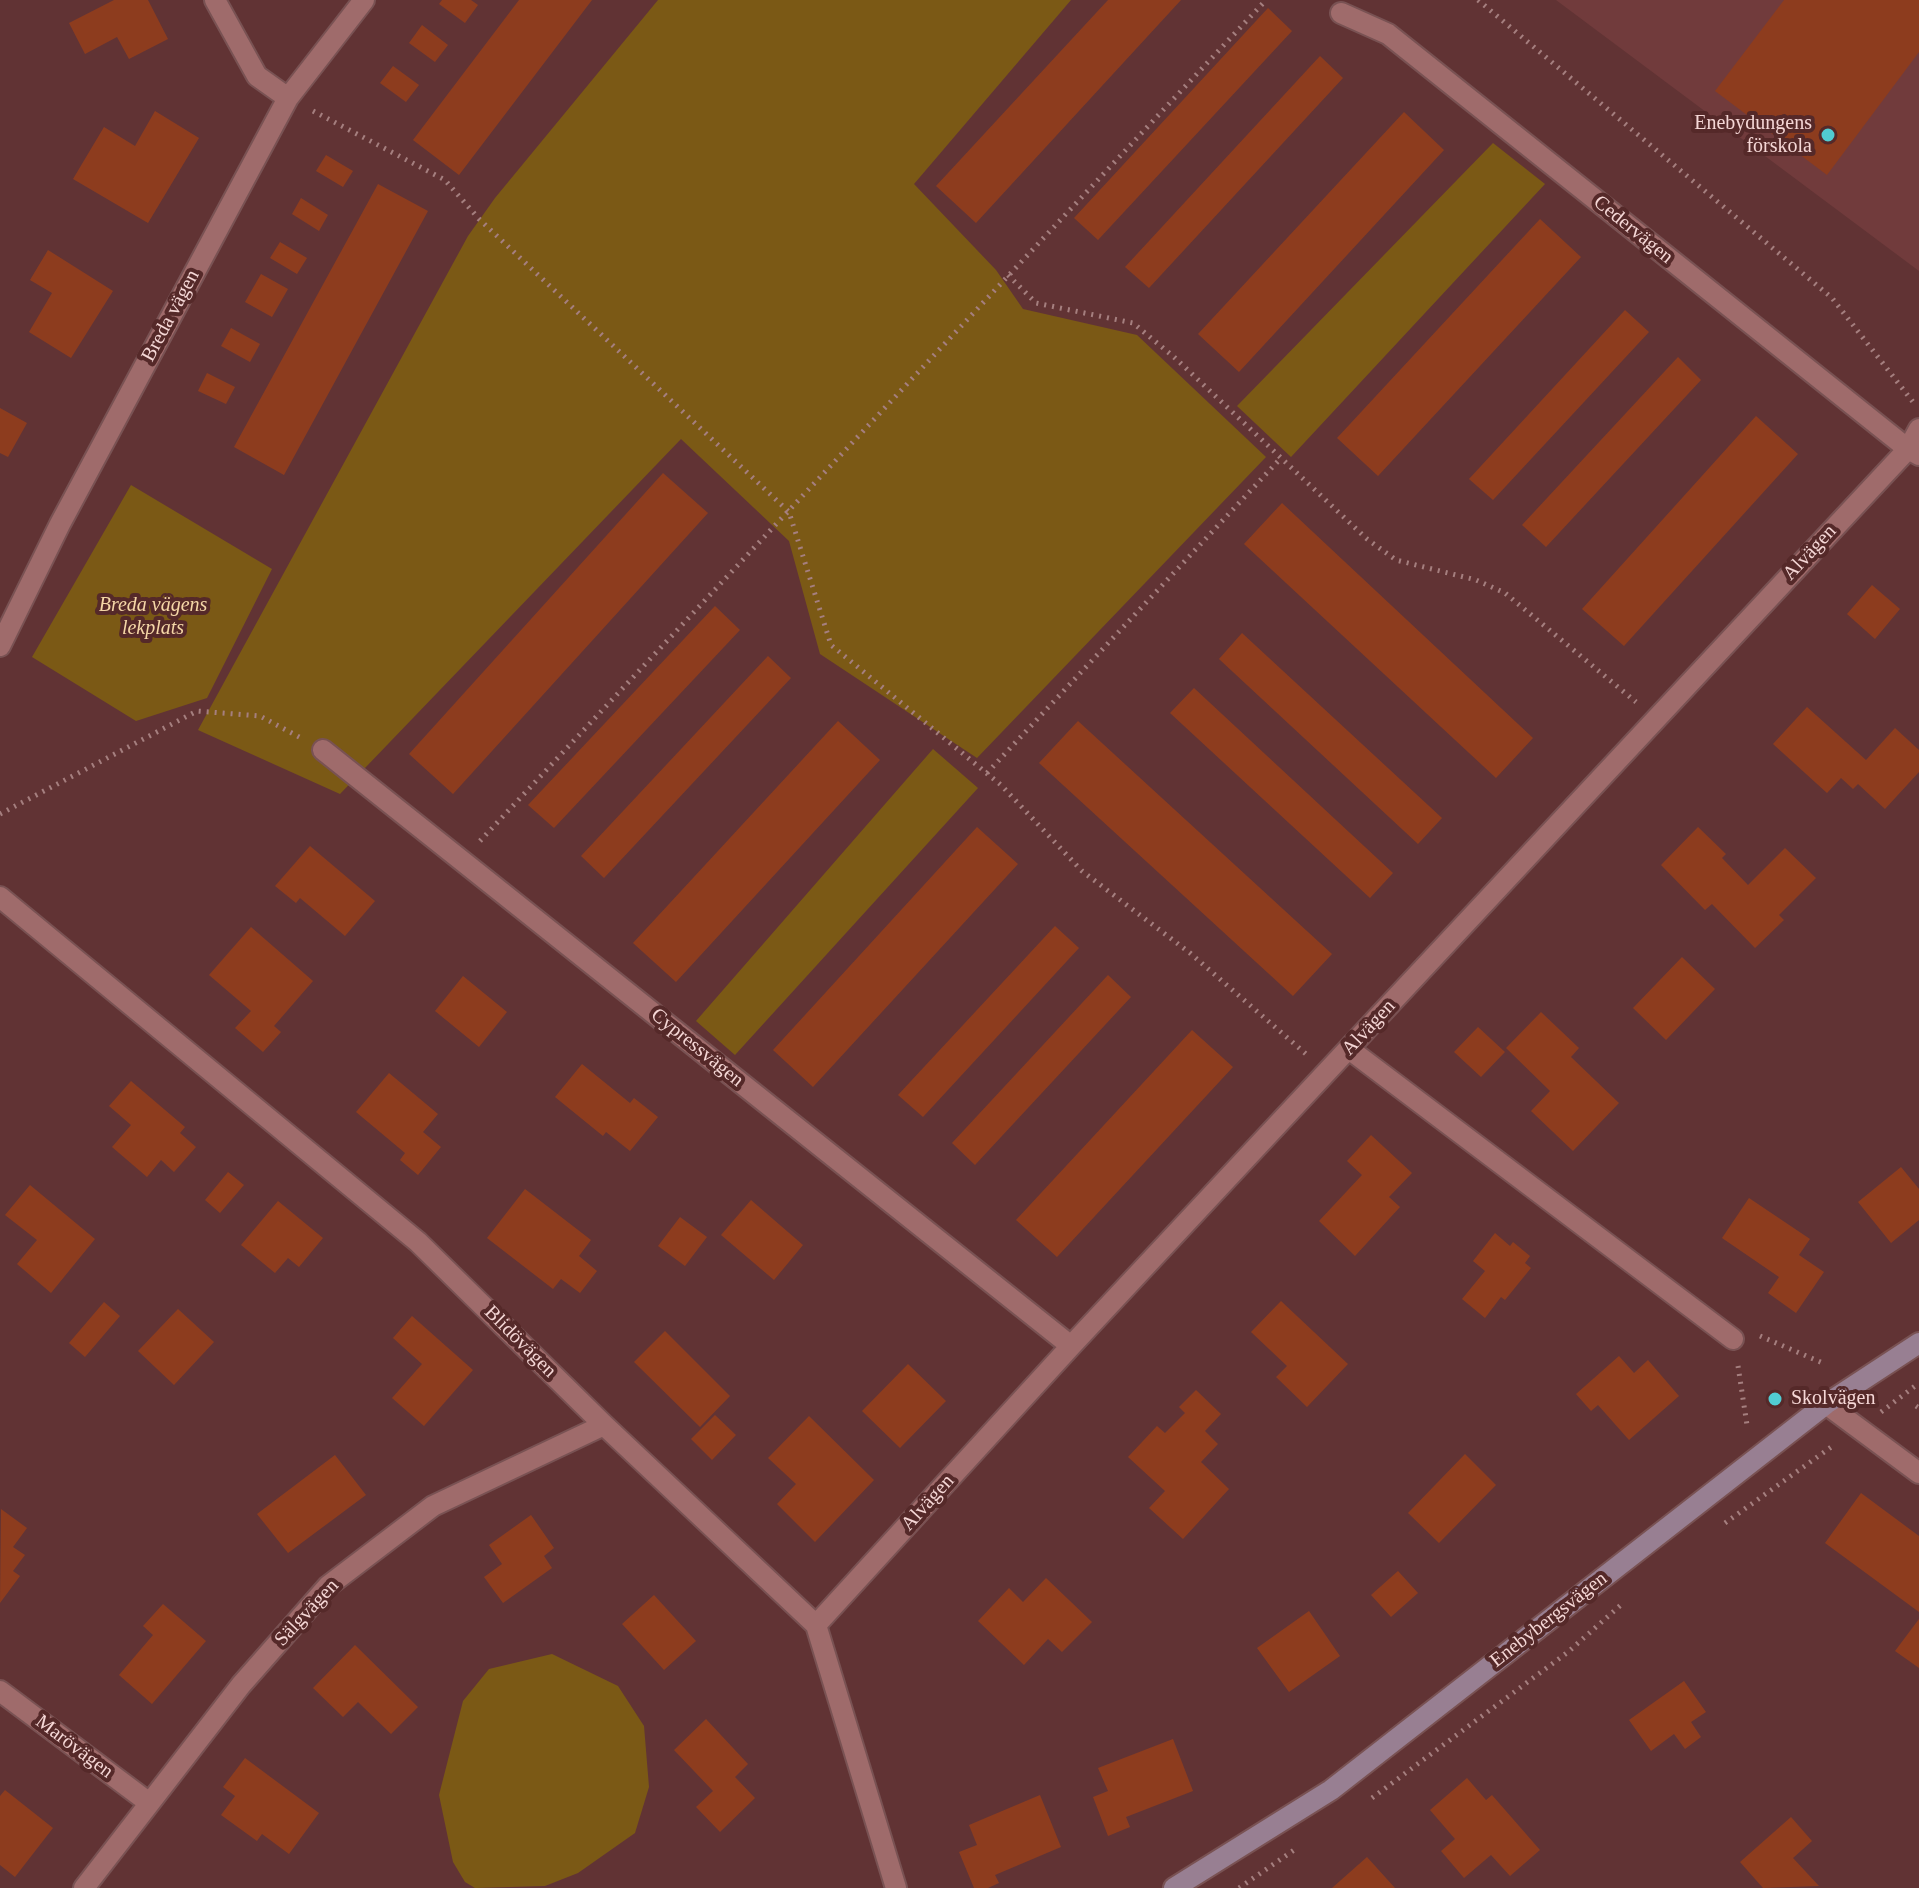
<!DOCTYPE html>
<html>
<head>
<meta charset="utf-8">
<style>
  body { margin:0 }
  canvas { display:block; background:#613334 }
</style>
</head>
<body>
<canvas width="1919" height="1888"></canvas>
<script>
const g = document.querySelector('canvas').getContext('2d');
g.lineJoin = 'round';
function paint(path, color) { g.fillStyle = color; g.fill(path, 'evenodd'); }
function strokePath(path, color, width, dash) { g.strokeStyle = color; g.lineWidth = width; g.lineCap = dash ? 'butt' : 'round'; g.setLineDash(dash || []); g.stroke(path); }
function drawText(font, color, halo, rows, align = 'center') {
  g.font = font + ' "Times New Roman",serif'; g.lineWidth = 8; g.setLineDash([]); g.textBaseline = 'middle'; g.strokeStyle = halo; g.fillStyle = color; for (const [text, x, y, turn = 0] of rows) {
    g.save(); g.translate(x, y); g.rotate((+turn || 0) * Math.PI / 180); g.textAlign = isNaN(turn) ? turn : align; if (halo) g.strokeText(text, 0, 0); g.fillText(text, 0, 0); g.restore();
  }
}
paint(new Path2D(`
  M 1556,0 L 1919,0 L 1919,271 Z`), '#713b3c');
paint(new Path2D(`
  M 658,0 L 1071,0 L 914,184 L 996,270 L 1023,309 L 1137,335 L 1266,457 L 977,758 L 820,654 L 789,541 L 681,439 L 340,794 L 198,730 L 468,236 L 495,198 Z
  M 1493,143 L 1545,184 L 1291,457 L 1237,406 Z
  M 131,485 L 272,569 L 207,698 L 136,721 L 32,657 Z
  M 933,749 L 978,788 L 735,1055 L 696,1021 Z
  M 552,1654 L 618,1686 L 644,1726 L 649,1787 L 635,1833 L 578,1873 L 545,1886 L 475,1888 L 465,1882 L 453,1862 L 439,1795 L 463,1701 L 489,1669 Z`), '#7b5915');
paint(new Path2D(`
  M 114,0 L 148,0 L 168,39 L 129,59 L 117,37 L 85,54 L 69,23 Z
  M 442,0 L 471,0 L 478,5 L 465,23 L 439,4 Z
  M 519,0 L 592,0 L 459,175 L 413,140 Z
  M 1108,0 L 1181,0 L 976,223 L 936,186 Z
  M 1784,0 L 1919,0 L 1919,52 L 1827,175 L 1715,91 Z
  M 1268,8 L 1292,31 L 1098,240 L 1074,218 Z
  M 422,25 L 448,45 L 435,62 L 409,43 Z
  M 1320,56 L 1343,78 L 1149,288 L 1125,267 Z
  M 393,66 L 419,85 L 406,102 L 380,83 Z
  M 155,111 L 199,138 L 148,223 L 73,179 L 104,127 L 135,146 Z
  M 1404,112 L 1444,150 L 1239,372 L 1198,334 Z
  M 326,155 L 353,171 L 343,187 L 316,171 Z
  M 378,184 L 428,211 L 284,475 L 234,447 Z
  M 301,198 L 328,215 L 319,231 L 292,214 Z
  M 1540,219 L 1581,257 L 1378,476 L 1337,438 Z
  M 280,242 L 307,258 L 297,274 L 270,258 Z
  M 48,250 L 113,291 L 71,358 L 29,332 L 52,293 L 30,280 Z
  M 261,274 L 288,289 L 272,317 L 245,302 Z
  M 1625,310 L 1649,332 L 1493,500 L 1469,479 Z
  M 231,328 L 260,344 L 250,362 L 221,346 Z
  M 1678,357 L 1701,380 L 1546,547 L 1522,525 Z
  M 207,373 L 235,387 L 226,404 L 198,391 Z
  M 0,408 L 27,423 L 8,457 L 0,453 Z
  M 1756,416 L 1798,454 L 1624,646 L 1582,609 Z
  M 663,473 L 708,513 L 453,794 L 409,754 Z
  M 1282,503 L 1533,738 L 1496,778 L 1244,544 Z
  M 1872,585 L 1900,609 L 1875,639 L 1847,614 Z
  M 715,606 L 740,630 L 554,828 L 528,805 Z
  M 1242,633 L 1442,818 L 1418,844 L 1219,659 Z
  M 768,656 L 791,678 L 604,878 L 581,856 Z
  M 1194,688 L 1393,873 L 1370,898 L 1170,713 Z
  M 1807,707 L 1866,760 L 1895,728 L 1919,750 L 1919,772 L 1885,809 L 1858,784 L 1853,789 L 1841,778 L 1827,793 L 1773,744 Z
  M 838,721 L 880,760 L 676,982 L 633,943 Z
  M 1078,721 L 1332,954 L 1293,996 L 1039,763 Z
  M 977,827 L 1018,864 L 813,1087 L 773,1050 Z
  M 1698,827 L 1726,854 L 1722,858 L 1748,885 L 1785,848 L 1816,878 L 1779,915 L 1784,920 L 1755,948 L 1712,904 L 1705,910 L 1661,865 Z
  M 310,846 L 375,901 L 345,936 L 300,898 L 296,903 L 275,886 Z
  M 1055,926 L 1079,948 L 923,1117 L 898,1095 Z
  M 251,927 L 313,981 L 274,1026 L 281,1032 L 263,1052 L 235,1028 L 251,1011 L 209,975 Z
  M 1682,957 L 1715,989 L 1666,1040 L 1633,1008 Z
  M 1108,975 L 1131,997 L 975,1165 L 952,1143 Z
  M 463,976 L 507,1012 L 479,1047 L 435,1011 Z
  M 1541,1012 L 1579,1048 L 1571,1057 L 1619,1103 L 1573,1151 L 1531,1111 L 1550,1091 L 1506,1048 Z
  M 1478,1027 L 1505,1052 L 1481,1077 L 1454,1052 Z
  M 1192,1030 L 1233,1067 L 1057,1257 L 1016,1220 Z
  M 582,1064 L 630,1103 L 634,1098 L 658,1117 L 630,1151 L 606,1132 L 603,1136 L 555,1097 Z
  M 389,1073 L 438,1114 L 423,1132 L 441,1147 L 418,1175 L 400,1160 L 405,1153 L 356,1112 Z
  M 131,1081 L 185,1127 L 180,1133 L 196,1147 L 174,1172 L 161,1160 L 147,1177 L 112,1147 L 131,1125 L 109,1106 Z
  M 1371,1135 L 1412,1173 L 1389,1197 L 1400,1207 L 1355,1256 L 1319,1221 L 1362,1175 L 1347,1161 Z
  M 1901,1167 L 1919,1189 L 1919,1220 L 1891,1243 L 1858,1202 Z
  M 228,1172 L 244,1185 L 220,1213 L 205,1200 Z
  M 30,1185 L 95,1239 L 51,1293 L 17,1264 L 37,1240 L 5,1215 Z
  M 525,1189 L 591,1240 L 579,1256 L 597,1271 L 580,1293 L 561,1279 L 553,1289 L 487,1238 Z
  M 1749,1198 L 1810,1239 L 1799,1255 L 1824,1272 L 1796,1313 L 1768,1293 L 1779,1277 L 1722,1238 Z
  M 751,1200 L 803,1245 L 774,1280 L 721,1235 Z
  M 278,1201 L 323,1238 L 299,1267 L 288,1258 L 275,1273 L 241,1245 Z
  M 680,1217 L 707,1237 L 685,1266 L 658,1246 Z
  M 1495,1233 L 1510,1246 L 1513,1242 L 1530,1256 L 1525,1263 L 1531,1268 L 1505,1300 L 1501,1297 L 1485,1318 L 1462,1299 L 1485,1271 L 1473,1261 Z
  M 1281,1301 L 1348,1364 L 1307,1407 L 1276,1377 L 1287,1366 L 1251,1332 Z
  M 104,1302 L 120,1316 L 85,1357 L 69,1343 Z
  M 178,1309 L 214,1342 L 174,1385 L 138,1351 Z
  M 412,1316 L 473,1370 L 424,1426 L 392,1398 L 422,1364 L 393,1338 Z
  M 665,1331 L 730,1396 L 700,1427 L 634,1362 Z
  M 1619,1356 L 1634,1373 L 1648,1360 L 1679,1396 L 1629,1440 L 1598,1405 L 1591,1411 L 1576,1394 Z
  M 908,1364 L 946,1401 L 900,1448 L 862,1411 Z
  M 1196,1390 L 1221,1414 L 1205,1431 L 1218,1444 L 1201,1462 L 1229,1489 L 1183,1539 L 1149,1508 L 1165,1491 L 1128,1457 L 1157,1426 L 1165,1433 L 1185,1413 L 1179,1407 Z
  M 715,1415 L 736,1435 L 712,1460 L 691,1439 Z
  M 809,1416 L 874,1480 L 815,1542 L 777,1504 L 796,1484 L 768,1458 Z
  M 1465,1454 L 1496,1485 L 1439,1543 L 1408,1513 Z
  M 335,1455 L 366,1495 L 288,1553 L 257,1514 Z
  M 1861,1493 L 1919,1536 L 1919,1612 L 1825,1543 Z
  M 1,1509 L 27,1528 L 13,1547 L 25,1555 L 13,1571 L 20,1576 L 0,1603 Z
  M 531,1515 L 554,1548 L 544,1556 L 552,1568 L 503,1603 L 484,1577 L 502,1564 L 489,1545 Z
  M 1398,1571 L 1418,1593 L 1391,1617 L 1371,1595 Z
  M 1046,1578 L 1092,1622 L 1062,1652 L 1048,1639 L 1024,1665 L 978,1621 L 1009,1588 L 1023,1602 Z
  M 654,1595 L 696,1641 L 664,1670 L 622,1624 Z
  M 163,1604 L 206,1641 L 152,1704 L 119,1675 L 153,1635 L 143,1626 Z
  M 1309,1611 L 1340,1656 L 1289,1692 L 1257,1648 Z
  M 1919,1619 L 1919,1668 L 1895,1651 Z
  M 355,1645 L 418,1707 L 391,1734 L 358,1702 L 343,1717 L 313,1688 Z
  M 1684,1681 L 1706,1712 L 1691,1722 L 1701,1737 L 1685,1749 L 1674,1734 L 1651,1751 L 1629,1720 Z
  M 706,1719 L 748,1764 L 735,1777 L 755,1798 L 720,1832 L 696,1807 L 713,1791 L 674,1750 Z
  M 1173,1739 L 1193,1791 L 1126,1817 L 1130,1827 L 1108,1836 L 1093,1797 L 1108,1791 L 1098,1768 Z
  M 245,1758 L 319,1813 L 289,1854 L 262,1834 L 257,1841 L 221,1815 L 235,1796 L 223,1787 Z
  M 1467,1778 L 1486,1800 L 1492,1795 L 1540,1850 L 1510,1876 L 1491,1855 L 1464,1878 L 1441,1851 L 1455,1839 L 1430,1810 Z
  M 5,1790 L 53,1828 L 15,1877 L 0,1865 L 0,1796 Z
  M 1040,1795 L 1061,1847 L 995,1875 L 999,1883 L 988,1888 L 974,1888 L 959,1852 L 977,1845 L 969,1825 Z
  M 1791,1817 L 1812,1841 L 1793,1858 L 1819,1886 L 1763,1888 L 1740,1862 Z
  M 1367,1857 L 1395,1888 L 1332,1888 Z`), '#8d3c1e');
const minor = new Path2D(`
  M 215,0 L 257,76 L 288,98
  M 1341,13 L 1388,34 L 1908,449 L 1919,455
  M 0,646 L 60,524 L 288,98 L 364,0
  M 323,750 L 1071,1346
  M 0,897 L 418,1242 L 604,1425 L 816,1625 L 896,1888
  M 1349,1049 L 1733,1339
  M 1826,1404 L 1919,1473
  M 816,1625 L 1071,1346 L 1908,449 L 1919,429
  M 0,1691 L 148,1802
  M 84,1888 L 241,1685 L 328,1586 L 433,1506 L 604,1425`);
const secondary = new Path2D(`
  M 1174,1888 L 1331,1790 L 1826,1404 L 1919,1343`);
strokePath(minor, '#795253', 24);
strokePath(secondary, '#795253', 24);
strokePath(new Path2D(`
  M 1478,0 L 1832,298 L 1913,402
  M 313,111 L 445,180 L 479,219 L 789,512 L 831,645 L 1001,785 L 1082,871 L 1190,953 L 1306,1054
  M 1008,275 L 1036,303 L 1133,323 L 1174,357 L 1367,539 L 1396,560 L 1476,580 L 1505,593 L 1636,702
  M 987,773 L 1281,458
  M 0,814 L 197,711 L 260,716 L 301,738
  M 480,841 L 1266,0
  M 1760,1336 L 1825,1364
  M 1738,1366 L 1747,1425
  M 1916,1406 L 1919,1408
  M 1881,1412 L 1919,1383
  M 1725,1523 L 1834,1445
  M 1372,1798 L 1568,1652 L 1623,1603
  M 1239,1888 L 1297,1848`), '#a57f7f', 5, [2, 6]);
strokePath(minor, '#9f6b6b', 20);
strokePath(secondary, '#987f92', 20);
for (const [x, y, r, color] of [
  [1828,135,8,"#51ccd2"],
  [1775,1399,8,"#51ccd2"]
]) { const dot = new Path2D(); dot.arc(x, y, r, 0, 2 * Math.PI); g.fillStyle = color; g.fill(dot); strokePath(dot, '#552929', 3); }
drawText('20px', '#f5d7d6', '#552929', [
  ["Enebydungens",1812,124],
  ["förskola",1812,147],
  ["Skolvägen",1791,1399,"left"]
], 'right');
drawText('20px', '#f5d7d6', '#552929', [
  ["Cedervägen",1633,230,39],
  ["Breda vägen",171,316,-62],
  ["Alvägen",1810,553,-47],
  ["Alvägen",1369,1028,-47],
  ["Cypressvägen",697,1048,39],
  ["Blidövägen",520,1342,45],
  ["Alvägen",928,1503,-48],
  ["Sälgvägen",307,1613,-47],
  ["Enebybergsvägen",1549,1620,-38],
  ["Marövägen",74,1747,37]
]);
drawText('italic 20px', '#f5d7a7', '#552929', [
  ["Breda vägens",153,606],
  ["lekplats",153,629]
]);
</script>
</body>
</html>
